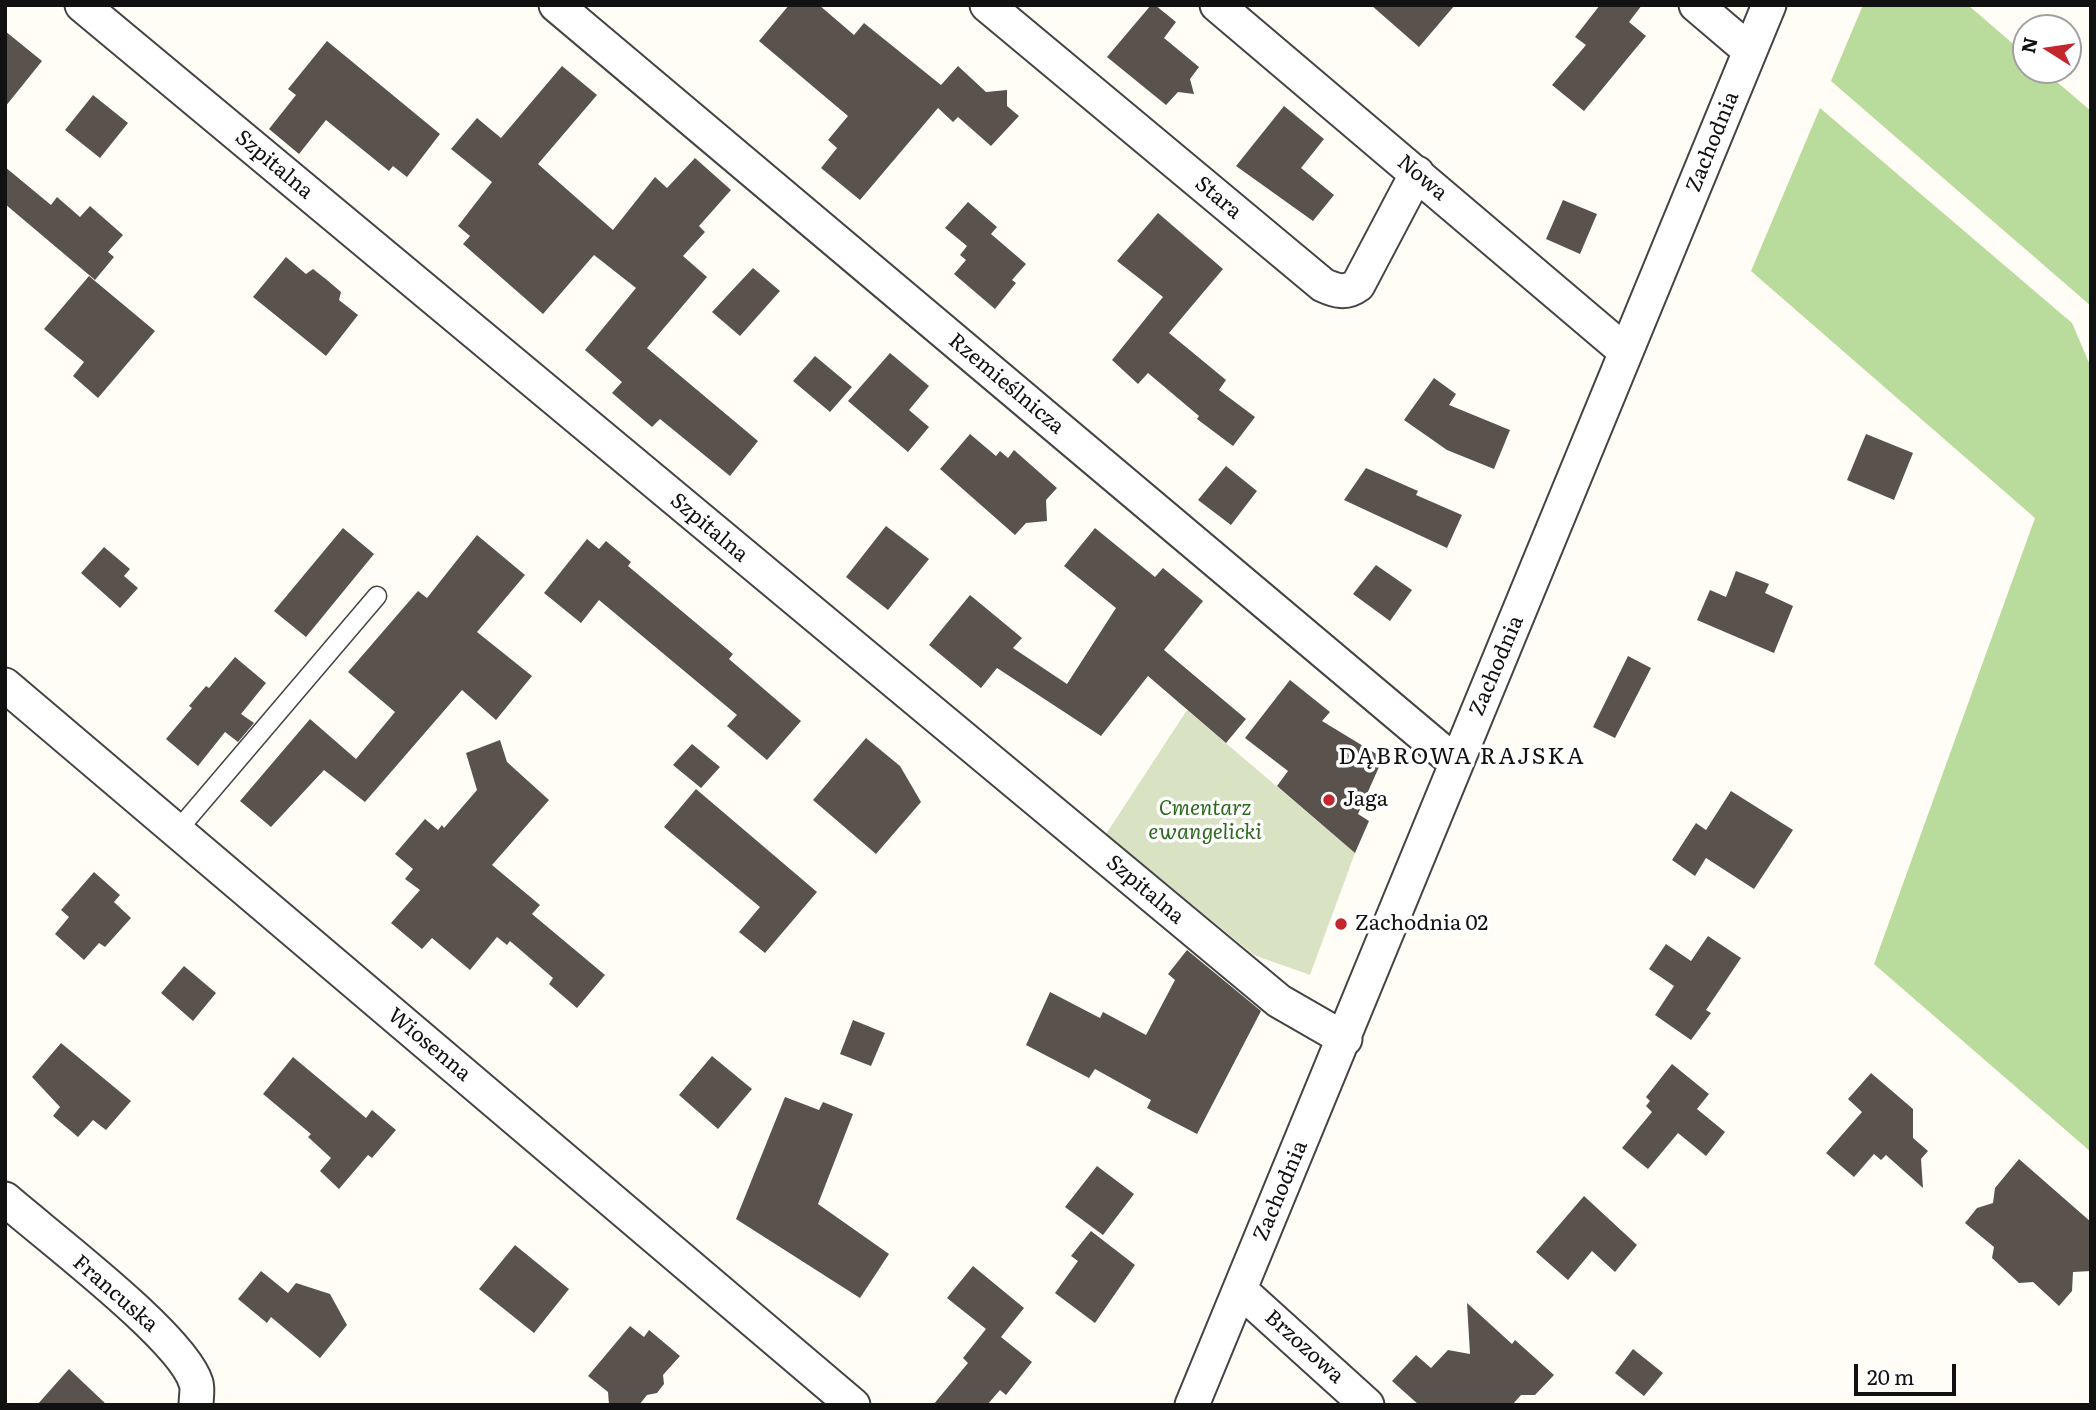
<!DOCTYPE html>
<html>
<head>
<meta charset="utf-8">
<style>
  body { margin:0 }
  #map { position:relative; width:2096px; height:1410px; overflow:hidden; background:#fffdf5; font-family:Literata,serif }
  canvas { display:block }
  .frame { position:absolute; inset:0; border:7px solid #111; pointer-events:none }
  .north { position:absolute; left:2012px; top:14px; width:70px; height:70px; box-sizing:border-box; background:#fff; border:2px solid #a0a0a0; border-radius:50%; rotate:282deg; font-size:19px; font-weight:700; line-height:28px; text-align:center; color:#111 }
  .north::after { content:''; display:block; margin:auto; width:24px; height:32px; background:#c4262e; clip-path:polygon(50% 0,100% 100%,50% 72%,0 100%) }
  .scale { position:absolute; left:1854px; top:1364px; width:102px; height:32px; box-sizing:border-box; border:4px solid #111; border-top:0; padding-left:9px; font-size:21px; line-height:24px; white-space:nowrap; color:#111; -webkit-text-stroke:5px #fff; paint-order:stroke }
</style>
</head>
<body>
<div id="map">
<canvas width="2096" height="1410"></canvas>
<div class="frame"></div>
<div class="north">N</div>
<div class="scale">20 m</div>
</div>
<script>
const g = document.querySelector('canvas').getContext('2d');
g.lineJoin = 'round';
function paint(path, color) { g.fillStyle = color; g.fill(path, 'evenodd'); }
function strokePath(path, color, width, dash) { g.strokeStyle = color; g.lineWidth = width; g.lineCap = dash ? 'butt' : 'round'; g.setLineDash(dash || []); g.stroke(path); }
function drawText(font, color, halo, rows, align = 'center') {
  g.font = font + ' Literata,serif'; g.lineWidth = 7; g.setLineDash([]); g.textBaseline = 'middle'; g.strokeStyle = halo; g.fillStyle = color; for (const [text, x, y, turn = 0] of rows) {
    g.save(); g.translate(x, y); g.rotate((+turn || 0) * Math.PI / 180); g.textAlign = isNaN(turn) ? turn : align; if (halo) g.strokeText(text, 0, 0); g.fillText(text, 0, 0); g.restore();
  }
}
paint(new Path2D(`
  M 1863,5 L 1968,5 L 2026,55 L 2026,70 L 2043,70 L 2091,111 L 2091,306 L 1831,81 Z
  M 1820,108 L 2072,323 L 2090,365 L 2091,1152 L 1874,964 L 2035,518 L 1751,271 Z`), '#b9dc9c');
paint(new Path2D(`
  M 1187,710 L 1355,853 L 1310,975 L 1254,955 L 1106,834 Z`), '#d9e3c4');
paint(new Path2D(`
  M 789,5 L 819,5 L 854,35 L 864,23 L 941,85 L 958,66 L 986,92 L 1007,90 L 1007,106 L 1019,116 L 991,146 L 958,117 L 953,122 L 938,108 L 860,200 L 821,168 L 837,148 L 828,140 L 848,116 L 759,41 Z
  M 1151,5 L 1155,5 L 1176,22 L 1164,38 L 1199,67 L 1190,79 L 1194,94 L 1178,92 L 1166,105 L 1107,57 Z
  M 1371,5 L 1455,5 L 1419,47 Z
  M 1600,5 L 1642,5 L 1629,22 L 1646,36 L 1584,111 L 1552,85 L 1586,45 L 1575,37 Z
  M 5,31 L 42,61 L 5,107 Z
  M 327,41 L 440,134 L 407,177 L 393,166 L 389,171 L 326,120 L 299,154 L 269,129 L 296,95 L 288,89 Z
  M 562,66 L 597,95 L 538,164 L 613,230 L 655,177 L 667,188 L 695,158 L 731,190 L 699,226 L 705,232 L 683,256 L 707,277 L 647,348 L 758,441 L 730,476 L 660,419 L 652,427 L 612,393 L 622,382 L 585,350 L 636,288 L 594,255 L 543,314 L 463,244 L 470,236 L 458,226 L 492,182 L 451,149 L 477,118 L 501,138 Z
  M 93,95 L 128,123 L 100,158 L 65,130 Z
  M 1284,106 L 1324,139 L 1301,168 L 1334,195 L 1313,221 L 1236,166 Z
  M 5,167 L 51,205 L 57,197 L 80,217 L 90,206 L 123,235 L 108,252 L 114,257 L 95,280 L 5,204 Z
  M 1563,200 L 1597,214 L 1580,254 L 1546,239 Z
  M 968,202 L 997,227 L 991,234 L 1026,264 L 1012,280 L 1016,283 L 995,309 L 954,274 L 966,260 L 960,255 L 967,246 L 945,228 Z
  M 1158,213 L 1223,269 L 1169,333 L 1226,380 L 1219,390 L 1255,417 L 1233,446 L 1197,419 L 1199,416 L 1148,373 L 1138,384 L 1112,360 L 1163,297 L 1117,261 Z
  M 286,257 L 306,274 L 313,269 L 327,280 L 341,292 L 339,300 L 358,315 L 326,356 L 253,297 Z
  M 753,268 L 780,291 L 740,336 L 712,312 Z
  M 89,276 L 155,331 L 98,398 L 73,376 L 84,362 L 44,329 Z
  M 890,353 L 929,386 L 909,410 L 929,427 L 908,452 L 848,401 Z
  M 815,356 L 852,387 L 830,412 L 793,381 Z
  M 1434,378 L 1456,394 L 1449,405 L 1510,430 L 1494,469 L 1447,450 L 1404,420 Z
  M 970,434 L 996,456 L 1000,451 L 1008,458 L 1014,450 L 1057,488 L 1046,500 L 1047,521 L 1026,523 L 1015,535 L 940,469 Z
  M 1866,434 L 1913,453 L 1894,500 L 1847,480 Z
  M 1226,466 L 1257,491 L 1231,525 L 1198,500 Z
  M 1366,468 L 1418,491 L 1416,495 L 1462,515 L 1447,548 L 1344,500 Z
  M 886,526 L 929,559 L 888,610 L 846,577 Z
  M 343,528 L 374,554 L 306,637 L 274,611 Z
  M 1095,528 L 1155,577 L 1163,568 L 1203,601 L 1164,650 L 1246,719 L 1226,743 L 1148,676 L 1101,736 L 997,668 L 981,688 L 929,645 L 970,595 L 1022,638 L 1013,648 L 1067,684 L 1116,608 L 1064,566 Z
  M 477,535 L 525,575 L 477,632 L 532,676 L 496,720 L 462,690 L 365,802 L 324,770 L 271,827 L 240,801 L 310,719 L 356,759 L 395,712 L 348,672 L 418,591 L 427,598 Z
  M 587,539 L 599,549 L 606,541 L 631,562 L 628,566 L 733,654 L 729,659 L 801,721 L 767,760 L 727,726 L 737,715 L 599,600 L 581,623 L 544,593 Z
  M 104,547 L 130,569 L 124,576 L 138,588 L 120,608 L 81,573 Z
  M 1376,565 L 1412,590 L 1390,621 L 1353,594 Z
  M 1736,571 L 1769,584 L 1765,593 L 1793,606 L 1774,653 L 1697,620 L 1710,590 L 1726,597 Z
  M 1628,656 L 1651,668 L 1615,738 L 1593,727 Z
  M 235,657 L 266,683 L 241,714 L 254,723 L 238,742 L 225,732 L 198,766 L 166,739 L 192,708 L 189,706 L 206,686 L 209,688 Z
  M 1290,680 L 1330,712 L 1322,721 L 1383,758 L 1358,814 L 1369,821 L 1355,853 L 1277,786 L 1288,771 L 1245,738 Z
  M 866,738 L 900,766 L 921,802 L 876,854 L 813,800 Z
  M 500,740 L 507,762 L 549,800 L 492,865 L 540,905 L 532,914 L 605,975 L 577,1008 L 549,984 L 553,978 L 510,941 L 507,945 L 497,937 L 470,970 L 432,938 L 422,949 L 391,923 L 420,890 L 405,879 L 413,869 L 395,854 L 425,819 L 438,830 L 442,825 L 444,828 L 477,790 L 466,753 Z
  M 692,744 L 720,767 L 701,788 L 673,765 Z
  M 696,789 L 817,892 L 765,953 L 739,932 L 760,907 L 664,827 Z
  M 1731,791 L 1793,830 L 1754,889 L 1706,858 L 1695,876 L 1672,860 L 1696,823 L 1706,830 Z
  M 94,872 L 120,895 L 114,902 L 131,918 L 105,947 L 99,943 L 84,960 L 55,934 L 69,917 L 61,910 Z
  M 1708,936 L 1741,958 L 1706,1010 L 1711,1013 L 1691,1040 L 1655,1015 L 1674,986 L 1649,969 L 1666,944 L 1691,961 Z
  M 1187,950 L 1261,1011 L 1197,1134 L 1147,1108 L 1151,1100 L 1095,1069 L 1089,1078 L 1026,1045 L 1050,992 L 1100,1018 L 1103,1012 L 1146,1035 L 1175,980 L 1168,974 Z
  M 184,966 L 216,993 L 193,1021 L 161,993 Z
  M 853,1020 L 885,1033 L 871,1066 L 840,1054 Z
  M 61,1043 L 131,1101 L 106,1130 L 93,1120 L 78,1137 L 53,1116 L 60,1107 L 32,1077 Z
  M 712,1056 L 752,1089 L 718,1129 L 679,1095 Z
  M 293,1057 L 366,1118 L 372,1110 L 396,1130 L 372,1158 L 368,1155 L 339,1189 L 320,1171 L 331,1158 L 308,1137 L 311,1134 L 263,1094 Z
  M 1672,1064 L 1709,1094 L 1697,1109 L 1725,1132 L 1706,1156 L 1678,1133 L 1648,1169 L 1622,1148 L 1652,1112 L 1646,1106 L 1650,1101 L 1646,1097 Z
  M 1871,1073 L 1913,1109 L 1913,1138 L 1928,1151 L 1921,1159 L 1923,1188 L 1886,1155 L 1881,1160 L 1874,1154 L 1854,1177 L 1826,1153 L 1862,1112 L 1848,1099 Z
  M 785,1097 L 819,1110 L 823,1102 L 853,1114 L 818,1204 L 889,1254 L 860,1298 L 736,1219 Z
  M 2019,1159 L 2091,1222 L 2091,1271 L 2073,1272 L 2072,1291 L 2059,1306 L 2033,1282 L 2019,1283 L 1992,1258 L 1994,1247 L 1965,1223 L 1977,1208 L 1993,1203 L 1995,1188 Z
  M 1097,1166 L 1134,1194 L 1103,1235 L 1065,1207 Z
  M 1584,1196 L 1637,1245 L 1615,1272 L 1592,1251 L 1568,1280 L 1536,1252 Z
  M 1091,1231 L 1135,1265 L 1095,1323 L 1055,1293 L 1078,1261 L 1071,1256 Z
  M 515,1245 L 569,1289 L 534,1333 L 479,1289 Z
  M 973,1266 L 1024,1308 L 1001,1337 L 1032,1362 L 1006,1395 L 1000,1390 L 987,1405 L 933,1405 L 968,1363 L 963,1358 L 986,1329 L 947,1298 Z
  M 261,1271 L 288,1293 L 296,1283 L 330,1294 L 347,1325 L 320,1358 L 271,1317 L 267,1323 L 238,1299 Z
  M 1467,1303 L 1512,1344 L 1515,1340 L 1554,1375 L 1535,1395 L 1521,1395 L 1512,1405 L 1419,1405 L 1392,1381 L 1416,1355 L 1431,1368 L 1448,1350 L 1470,1354 Z
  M 630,1326 L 644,1337 L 649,1330 L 680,1356 L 663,1375 L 664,1384 L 657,1393 L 647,1395 L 639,1405 L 609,1405 L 608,1392 L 588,1376 Z
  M 1633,1349 L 1663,1373 L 1644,1396 L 1615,1373 Z
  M 69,1369 L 107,1405 L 37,1405 Z`), '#5a524d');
const lane = new Path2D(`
  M 177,831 L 377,596`);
const street = new Path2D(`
  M 82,5 L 1279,1001 L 1345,1039
  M 556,5 L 1456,763
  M 987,5 L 1323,285 C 1336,291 1346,294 1358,285 L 1417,173
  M 1217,5 L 1626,352
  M 1696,5 L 1750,51
  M 5,685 L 853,1405
  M 5,1199 C 46,1235 183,1338 196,1383 C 198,1389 196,1398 196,1405
  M 1240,1290 L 1367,1405
  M 1192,1405 L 1769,5`);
strokePath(lane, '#444', 21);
strokePath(street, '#444', 37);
strokePath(lane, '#fff', 18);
strokePath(street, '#fff', 33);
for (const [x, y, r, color] of [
  [1329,800,7,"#c4262e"],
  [1341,924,7,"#c4262e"]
]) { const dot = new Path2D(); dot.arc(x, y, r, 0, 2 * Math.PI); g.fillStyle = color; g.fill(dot); strokePath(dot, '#fff', 2.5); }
drawText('21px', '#111', '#fff', [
  ["Zachodnia",1713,142,-68],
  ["Szpitalna",274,165,40],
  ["Nowa",1422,178,40],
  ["Stara",1218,198,40],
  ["Rzemieślnicza",1006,384,40],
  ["Szpitalna",709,528,40],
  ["Zachodnia",1497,666,-67],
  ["Szpitalna",1145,890,40],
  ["Wiosenna",429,1045,40],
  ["Zachodnia",1281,1191,-67],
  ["Francuska",115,1294,41],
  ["Brzozowa",1304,1347,42]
]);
drawText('21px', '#111', '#fff', [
  ["Jaga",1343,800],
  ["Zachodnia 02",1355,924]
], 'left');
drawText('italic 21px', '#2f6b1f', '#fff', [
  ["Cmentarz",1205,809],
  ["ewangelicki",1205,833]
]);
g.letterSpacing = '2px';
drawText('23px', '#111', '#fff', [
  ["DĄBROWA RAJSKA",1462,757]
]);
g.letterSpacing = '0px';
</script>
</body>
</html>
